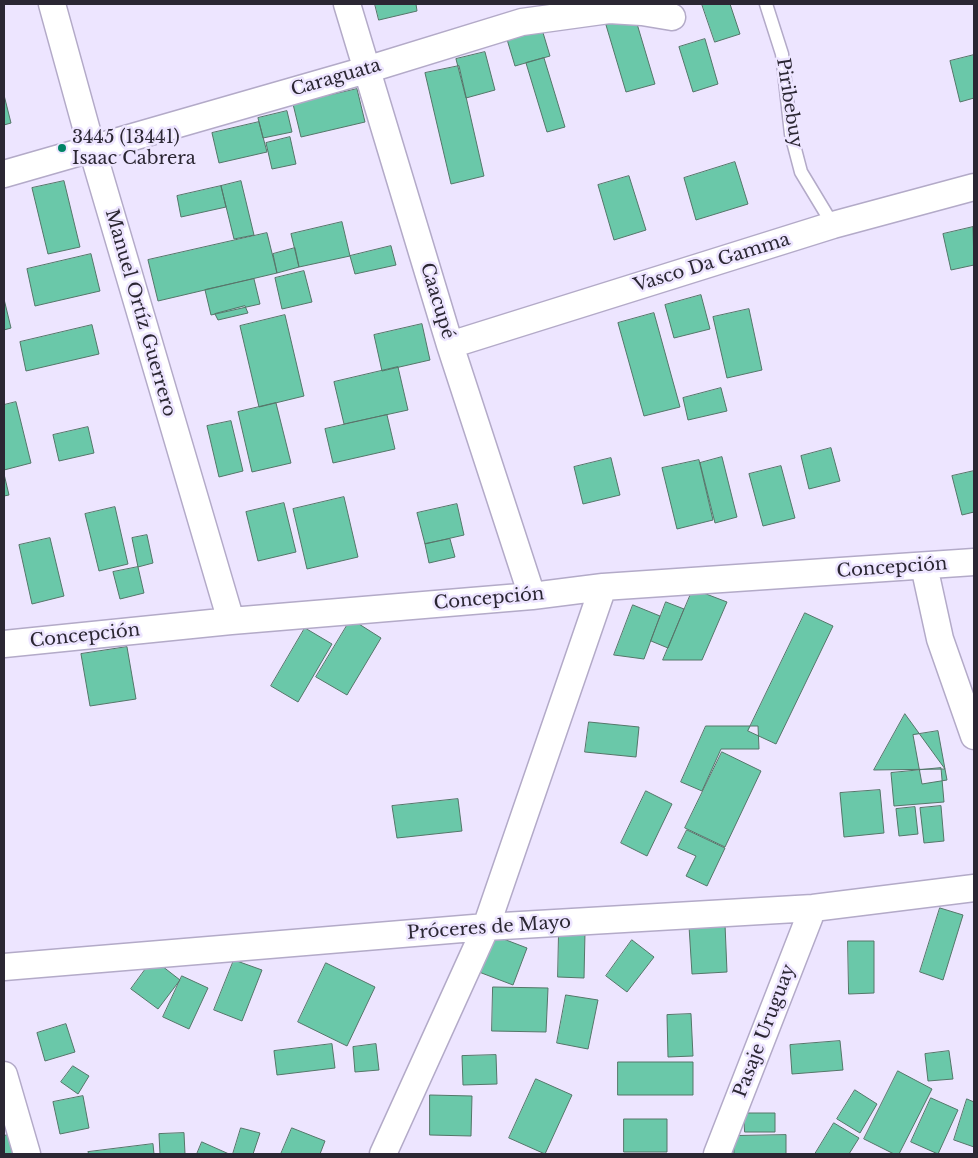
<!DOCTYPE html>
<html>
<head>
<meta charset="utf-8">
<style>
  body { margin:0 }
  #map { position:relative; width:978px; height:1158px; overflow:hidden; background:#ede5ff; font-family:"Libre Baskerville",serif }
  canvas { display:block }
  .frame { position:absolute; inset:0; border:5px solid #2b2733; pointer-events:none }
</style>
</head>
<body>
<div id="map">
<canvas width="978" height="1158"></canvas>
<div class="frame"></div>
</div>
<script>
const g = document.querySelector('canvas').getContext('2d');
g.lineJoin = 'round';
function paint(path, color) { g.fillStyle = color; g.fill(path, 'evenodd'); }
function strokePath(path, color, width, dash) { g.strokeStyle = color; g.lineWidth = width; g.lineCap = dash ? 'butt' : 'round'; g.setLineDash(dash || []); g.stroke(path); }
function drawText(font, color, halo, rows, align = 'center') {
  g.font = font + ' "Libre Baskerville",serif'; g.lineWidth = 5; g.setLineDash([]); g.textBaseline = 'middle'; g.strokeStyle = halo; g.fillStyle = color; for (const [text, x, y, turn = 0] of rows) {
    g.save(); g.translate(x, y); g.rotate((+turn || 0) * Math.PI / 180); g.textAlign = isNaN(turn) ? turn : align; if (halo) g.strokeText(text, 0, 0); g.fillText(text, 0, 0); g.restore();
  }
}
const building = new Path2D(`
  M 375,4 L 416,4 L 417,11 L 379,20 Z
  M 702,4 L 730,4 L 740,34 L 715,42 Z
  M 635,17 L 655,84 L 626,92 L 606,25 Z
  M 541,26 L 550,56 L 515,66 L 506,36 Z
  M 705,39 L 718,84 L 693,92 L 679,47 Z
  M 485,52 L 495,90 L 466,98 L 456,59 Z
  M 974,55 L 974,98 L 960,102 L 950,61 Z
  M 544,58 L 565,127 L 547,132 L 526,63 Z
  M 459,66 L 484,176 L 451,184 L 425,73 Z
  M 357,89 L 365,122 L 301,137 L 293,104 Z
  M 4,95 L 11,123 L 4,125 Z
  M 287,111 L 292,132 L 263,138 L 258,118 Z
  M 259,122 L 267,152 L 219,163 L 212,133 Z
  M 290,137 L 296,164 L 272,169 L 266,143 Z
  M 735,162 L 748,204 L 696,220 L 684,178 Z
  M 629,176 L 646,230 L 614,240 L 598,185 Z
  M 64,181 L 80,247 L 48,254 L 32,188 Z
  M 241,181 L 254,235 L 234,239 L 221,186 Z
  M 221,186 L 226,207 L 181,217 L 177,196 Z
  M 342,222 L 350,256 L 299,267 L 291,234 Z
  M 973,227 L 974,265 L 951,270 L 943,234 Z
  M 267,233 L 277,273 L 158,301 L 148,260 Z
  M 391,246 L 396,265 L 355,274 L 350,256 Z
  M 295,248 L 299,267 L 277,273 L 273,254 Z
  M 91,254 L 100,291 L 35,306 L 27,269 Z
  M 304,271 L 312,302 L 282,309 L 275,278 Z
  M 254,279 L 260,304 L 211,315 L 205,290 Z
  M 701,295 L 710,329 L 674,338 L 665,305 Z
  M 4,299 L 11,328 L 4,330 Z
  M 245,306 L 248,313 L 218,320 L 215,314 Z
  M 749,309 L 762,370 L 727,378 L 713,317 Z
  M 654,313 L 680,407 L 644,416 L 618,323 Z
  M 285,315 L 304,396 L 259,407 L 240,326 Z
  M 422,324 L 430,360 L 382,371 L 374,335 Z
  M 92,325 L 99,354 L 26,371 L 20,342 Z
  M 398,367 L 408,410 L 344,424 L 334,382 Z
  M 721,388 L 727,411 L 688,420 L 683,398 Z
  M 16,402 L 31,463 L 4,470 L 4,405 Z
  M 276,403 L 291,463 L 252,472 L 238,412 Z
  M 387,415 L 395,449 L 333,463 L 325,429 Z
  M 231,421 L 243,471 L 219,477 L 207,426 Z
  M 88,427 L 94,453 L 59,461 L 53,435 Z
  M 831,448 L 840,481 L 809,489 L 801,456 Z
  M 722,457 L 737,517 L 715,523 L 700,463 Z
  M 611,458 L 620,495 L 583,504 L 574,467 Z
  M 699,460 L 713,520 L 677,529 L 662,468 Z
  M 781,466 L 795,518 L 763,526 L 749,474 Z
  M 974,471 L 974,512 L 962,515 L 952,476 Z
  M 4,474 L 9,495 L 4,496 Z
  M 344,497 L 358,557 L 307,569 L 293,509 Z
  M 284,503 L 296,552 L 258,561 L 246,512 Z
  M 457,504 L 464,535 L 425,544 L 417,513 Z
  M 115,507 L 128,564 L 99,571 L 85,514 Z
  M 147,535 L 153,563 L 138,567 L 132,538 Z
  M 50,538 L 64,596 L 32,604 L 19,545 Z
  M 450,539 L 455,557 L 429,563 L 425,544 Z
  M 138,567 L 144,593 L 120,599 L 113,572 Z
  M 693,589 L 727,602 L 702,660 L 663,660 Z
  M 666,602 L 684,609 L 668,648 L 651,641 Z
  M 633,605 L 660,616 L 644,659 L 614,655 Z
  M 805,613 L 833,626 L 776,744 L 748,731 Z
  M 351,619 L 381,638 L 347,695 L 316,677 Z
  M 305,628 L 332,644 L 298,702 L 271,686 Z
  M 127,647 L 136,699 L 90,706 L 81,654 Z
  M 905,714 L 945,769 L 874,770 Z
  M 589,722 L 639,727 L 636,757 L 585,752 Z
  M 706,726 L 758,726 L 759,749 L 721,749 L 702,791 L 681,782 Z
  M 938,731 L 947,780 L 922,784 L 913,735 Z
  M 722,752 L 761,771 L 725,847 L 685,828 Z
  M 941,768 L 944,802 L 894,806 L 891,773 Z
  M 880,790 L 884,833 L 844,837 L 840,793 Z
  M 646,791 L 672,804 L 647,856 L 621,843 Z
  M 458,799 L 462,831 L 397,838 L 392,806 Z
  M 941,806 L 944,841 L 924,843 L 920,808 Z
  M 915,807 L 918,834 L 899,836 L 896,809 Z
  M 687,830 L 725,848 L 707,886 L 686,876 L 696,856 L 678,848 Z
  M 940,908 L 963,915 L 943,980 L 920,972 Z
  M 725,924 L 727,972 L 692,974 L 689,926 Z
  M 559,931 L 585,932 L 584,978 L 558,977 Z
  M 493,935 L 527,948 L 513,985 L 479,972 Z
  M 632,940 L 654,957 L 627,992 L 606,976 Z
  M 848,941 L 874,941 L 874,993 L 849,994 Z
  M 153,959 L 180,980 L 158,1009 L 131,989 Z
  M 234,960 L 262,970 L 242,1021 L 214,1010 Z
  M 326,963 L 375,987 L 347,1046 L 298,1022 Z
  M 182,976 L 208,988 L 189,1029 L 163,1017 Z
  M 493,987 L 548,988 L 546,1032 L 492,1031 Z
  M 566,995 L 598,1000 L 588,1049 L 557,1043 Z
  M 691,1014 L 693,1056 L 668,1057 L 667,1015 Z
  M 66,1024 L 75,1052 L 45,1061 L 37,1033 Z
  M 840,1041 L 843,1070 L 792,1074 L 790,1045 Z
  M 332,1044 L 335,1068 L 277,1075 L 274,1051 Z
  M 376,1044 L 379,1070 L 355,1072 L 353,1047 Z
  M 949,1051 L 953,1079 L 928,1081 L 925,1054 Z
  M 496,1055 L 497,1084 L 463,1085 L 462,1056 Z
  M 618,1062 L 693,1062 L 693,1095 L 618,1095 Z
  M 73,1066 L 89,1076 L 78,1094 L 61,1082 Z
  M 898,1071 L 932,1089 L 899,1154 L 894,1154 L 864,1139 Z
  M 536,1079 L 572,1095 L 545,1154 L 509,1138 Z
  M 855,1090 L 877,1104 L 860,1133 L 837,1119 Z
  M 430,1095 L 472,1096 L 471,1136 L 430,1135 Z
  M 83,1096 L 89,1128 L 60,1134 L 53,1102 Z
  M 931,1098 L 958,1110 L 938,1154 L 911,1142 Z
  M 967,1099 L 974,1102 L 974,1147 L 954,1140 Z
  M 744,1113 L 775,1113 L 775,1132 L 745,1132 Z
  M 624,1119 L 667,1119 L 667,1152 L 624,1152 Z
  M 834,1123 L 859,1138 L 849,1154 L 815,1154 Z
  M 241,1128 L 260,1133 L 253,1154 L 233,1154 Z
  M 292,1128 L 325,1141 L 320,1154 L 281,1154 Z
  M 184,1133 L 185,1154 L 160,1154 L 159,1134 Z
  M 8,1135 L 13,1154 L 4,1154 L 4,1136 Z
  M 786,1135 L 786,1154 L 734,1154 L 733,1136 Z
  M 202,1142 L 229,1154 L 197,1154 Z
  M 153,1144 L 154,1154 L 89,1154 L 88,1152 Z`);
paint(building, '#6ac8a9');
strokePath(building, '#547669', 1);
const service = new Path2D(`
  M 766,4 L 782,54 L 791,134 L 801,172 L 833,225`);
const minor = new Path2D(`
  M 52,4 L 92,149 L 231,621
  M 347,4 L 450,345 L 532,596
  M 4,174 L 366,70 L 522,22 L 609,10 L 642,12 L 672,17
  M 450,345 L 833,225 L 974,187
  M 924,566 L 940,639 L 974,736
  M 4,644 L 231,621 L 532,596 L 603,587 L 974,562
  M 4,967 L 486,927 L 813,908 L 974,888
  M 4,1075 L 27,1154
  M 383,1154 L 486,927 L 603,587
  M 717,1154 L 813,908`);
strokePath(service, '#b3aac8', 15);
strokePath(minor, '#b3aac8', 29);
strokePath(service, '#fff', 12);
strokePath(minor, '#fff', 26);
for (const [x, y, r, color] of [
  [62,148,5,"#018466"]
]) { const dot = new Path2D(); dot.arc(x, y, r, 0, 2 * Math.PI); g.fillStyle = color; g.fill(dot); strokePath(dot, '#ede5ff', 2); }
drawText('18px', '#2b2733', '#ede5ff', [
  ["Caraguata",336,78,-16],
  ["Piribebuy",789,103,81],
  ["Vasco Da Gamma",712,263,-17],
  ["Caacupé",437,301,73],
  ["Manuel Ortíz Guerrero",140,313,74],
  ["Concepción",892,568,-4],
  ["Concepción",489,599,-5],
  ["Concepción",85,636,-6],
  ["Próceres de Mayo",489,928,-4],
  ["Pasaje Uruguay",765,1031,-69]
]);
drawText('18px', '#2b2733', '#ede5ff', [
  ["3445 (13441)",72,138],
  ["Isaac Cabrera",72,159]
], 'left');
</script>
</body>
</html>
